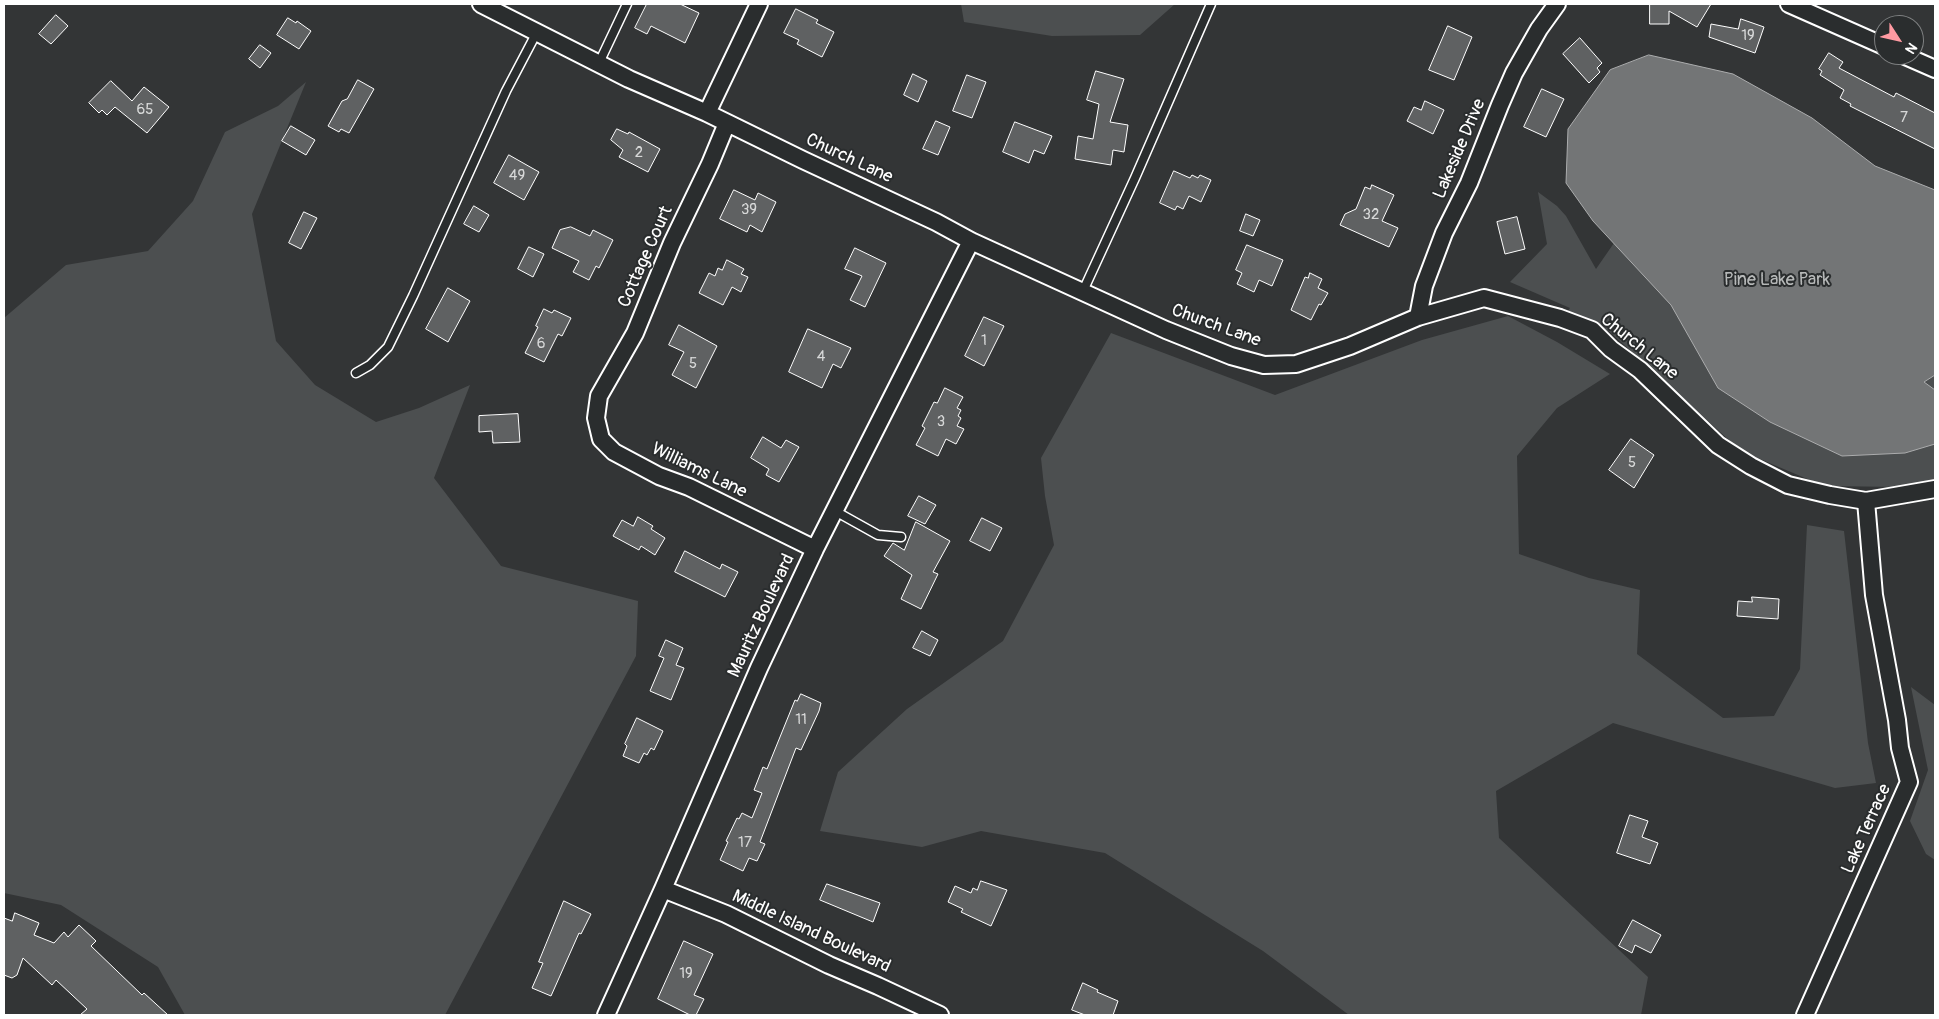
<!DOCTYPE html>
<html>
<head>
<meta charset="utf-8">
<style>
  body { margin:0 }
  #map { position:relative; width:1939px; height:1019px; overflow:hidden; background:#333536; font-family:Pangolin,sans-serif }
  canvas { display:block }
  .frame { position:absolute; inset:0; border:5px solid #fff; pointer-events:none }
  .north { position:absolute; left:1874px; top:15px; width:50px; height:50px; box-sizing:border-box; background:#2a2d2e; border:1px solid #7f8182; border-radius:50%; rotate:125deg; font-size:14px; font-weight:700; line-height:20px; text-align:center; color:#fff }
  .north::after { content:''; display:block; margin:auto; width:18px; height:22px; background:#ff9aa2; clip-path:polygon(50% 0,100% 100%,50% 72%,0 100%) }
</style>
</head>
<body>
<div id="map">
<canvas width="1939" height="1019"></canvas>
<div class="frame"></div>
<div class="north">N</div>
</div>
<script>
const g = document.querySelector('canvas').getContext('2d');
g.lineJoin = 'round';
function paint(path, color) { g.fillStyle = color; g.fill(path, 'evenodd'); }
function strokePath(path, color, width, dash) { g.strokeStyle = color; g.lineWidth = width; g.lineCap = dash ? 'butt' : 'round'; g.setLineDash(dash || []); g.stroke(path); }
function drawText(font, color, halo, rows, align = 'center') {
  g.font = font + ' Pangolin,sans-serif'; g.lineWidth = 4; g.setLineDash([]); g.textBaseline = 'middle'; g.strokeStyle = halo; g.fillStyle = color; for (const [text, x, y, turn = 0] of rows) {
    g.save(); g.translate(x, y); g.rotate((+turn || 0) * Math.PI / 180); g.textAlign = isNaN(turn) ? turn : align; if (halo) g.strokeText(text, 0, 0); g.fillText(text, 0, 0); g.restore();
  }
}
paint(new Path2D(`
  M 961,4 L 1175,4 L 1140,35 L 1052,36 L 964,22 Z
  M 1649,55 L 1733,74 L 1812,118 L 1875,166 L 1935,190 L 1935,482 L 1902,487 L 1824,486 L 1741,451 L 1610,332 L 1568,311 L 1570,308 L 1510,282 L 1547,244 L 1538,192 L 1557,206 L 1566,216 L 1596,269 L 1614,243 L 1566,183 L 1568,129 L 1610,70 Z
  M 306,82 L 252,214 L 276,341 L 315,385 L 376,422 L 419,408 L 470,385 L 434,478 L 501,566 L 638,601 L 636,656 L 445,1015 L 185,1015 L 158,967 L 61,905 L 4,893 L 4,318 L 66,265 L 148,251 L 193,201 L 225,132 L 278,106 Z
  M 1508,316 L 1557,342 L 1610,374 L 1557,408 L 1517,456 L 1519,554 L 1589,578 L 1640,590 L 1637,654 L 1723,718 L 1774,716 L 1800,669 L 1807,525 L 1844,531 L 1868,743 L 1876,783 L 1835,788 L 1613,723 L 1496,791 L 1499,838 L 1648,977 L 1641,1015 L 1349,1015 L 1263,951 L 1105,853 L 981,831 L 922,847 L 820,831 L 838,772 L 907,709 L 1003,641 L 1054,545 L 1045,496 L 1041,458 L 1111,333 L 1275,395 L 1422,340 Z
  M 1911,687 L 1935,705 L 1935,860 L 1926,854 L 1910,821 L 1928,770 Z`), '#4c4f50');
const water = new Path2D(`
  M 1649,55 L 1733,74 L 1812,118 L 1875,166 L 1935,190 L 1935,375 L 1924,382 L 1935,390 L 1935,444 L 1905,453 L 1842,456 L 1770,422 L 1718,388 L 1671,305 L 1593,221 L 1566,183 L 1568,129 L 1610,70 Z`);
paint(water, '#737576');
strokePath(water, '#abacad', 1);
const building = new Path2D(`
  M 647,4 L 680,4 L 699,13 L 685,43 L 651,26 L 647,34 L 635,28 Z
  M 1650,4 L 1711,4 L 1697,27 L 1669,11 L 1669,24 L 1650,24 Z
  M 796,9 L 818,20 L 816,23 L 834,32 L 822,57 L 797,44 L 799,40 L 784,33 Z
  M 56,15 L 68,26 L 51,44 L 39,34 Z
  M 288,18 L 296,23 L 297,21 L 311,31 L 299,49 L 277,35 Z
  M 1741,19 L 1764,27 L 1755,53 L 1709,37 L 1711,24 L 1738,29 Z
  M 1448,26 L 1472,37 L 1454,80 L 1429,70 Z
  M 1580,38 L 1602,63 L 1597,68 L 1600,72 L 1589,83 L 1563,54 Z
  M 260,45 L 271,53 L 260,68 L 249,59 Z
  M 1829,53 L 1843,62 L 1839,68 L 1894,97 L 1896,93 L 1935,113 L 1935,149 L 1850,106 L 1851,104 L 1840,98 L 1844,90 L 1820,75 L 1822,71 L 1819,69 Z
  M 1096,71 L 1124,79 L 1110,122 L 1128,125 L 1124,152 L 1113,150 L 1111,165 L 1075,159 L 1078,136 L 1093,139 L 1099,104 L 1087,100 Z
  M 913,74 L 927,81 L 918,102 L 904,95 Z
  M 967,75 L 986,82 L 972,118 L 953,111 Z
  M 358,80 L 374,89 L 349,133 L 341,129 L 339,132 L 328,126 L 342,101 L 347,99 Z
  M 111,81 L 132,101 L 144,87 L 169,107 L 147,133 L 115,107 L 107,115 L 102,110 L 99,113 L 89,103 Z
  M 1542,89 L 1564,99 L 1546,137 L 1524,127 Z
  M 1425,101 L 1444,110 L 1433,134 L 1407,121 L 1414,107 L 1421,110 Z
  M 936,121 L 950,127 L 938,155 L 923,149 Z
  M 1015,122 L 1052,136 L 1044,154 L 1034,150 L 1029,163 L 1003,152 Z
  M 291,126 L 315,140 L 306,155 L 282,141 Z
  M 617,129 L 628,134 L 629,132 L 660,149 L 648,172 L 619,157 L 623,150 L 611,140 Z
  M 509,155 L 539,172 L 524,200 L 494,183 Z
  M 1174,171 L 1190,178 L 1192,175 L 1198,178 L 1200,175 L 1211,180 L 1201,202 L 1189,196 L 1183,209 L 1177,206 L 1175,210 L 1160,203 Z
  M 1372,185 L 1394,195 L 1382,221 L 1398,228 L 1389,247 L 1340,225 L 1345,214 L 1356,209 L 1365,187 L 1370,189 Z
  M 734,190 L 755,200 L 758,193 L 776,202 L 762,232 L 750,225 L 747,232 L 720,219 Z
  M 474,206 L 489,215 L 479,232 L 464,224 Z
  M 304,212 L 317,218 L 301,249 L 289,243 Z
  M 1246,214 L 1260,220 L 1253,236 L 1240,231 Z
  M 1517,217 L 1525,249 L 1505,254 L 1497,222 Z
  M 571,227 L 590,236 L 593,230 L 613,240 L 599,268 L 596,266 L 589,280 L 573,272 L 579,261 L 552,248 L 560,230 Z
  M 1247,245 L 1283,260 L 1272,286 L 1259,280 L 1254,292 L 1237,284 L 1242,273 L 1236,270 Z
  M 529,247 L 544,254 L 533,277 L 518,269 Z
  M 855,248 L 886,263 L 865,307 L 850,300 L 862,276 L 845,269 Z
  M 727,260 L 744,269 L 741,274 L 748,277 L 741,292 L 732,287 L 723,305 L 699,293 L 709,273 L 715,276 L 718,268 L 722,270 Z
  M 1310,273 L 1322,279 L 1318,288 L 1328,293 L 1321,305 L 1319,304 L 1311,320 L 1291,310 L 1305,277 L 1308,278 Z
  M 448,288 L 470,301 L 448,342 L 426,329 Z
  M 544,309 L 552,313 L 554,310 L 571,318 L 562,336 L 558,334 L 544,362 L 525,353 L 538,327 L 536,326 Z
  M 984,317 L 1004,326 L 984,366 L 965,356 Z
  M 679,325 L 717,346 L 696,388 L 672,375 L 684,352 L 669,345 Z
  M 808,329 L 851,348 L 841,368 L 833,364 L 822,388 L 789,372 Z
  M 945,388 L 963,397 L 957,408 L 961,410 L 958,416 L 961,418 L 957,426 L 964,429 L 956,444 L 946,439 L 938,456 L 916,445 L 925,428 L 922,426 L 934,402 L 937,403 Z
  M 518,414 L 520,442 L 493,443 L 492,431 L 479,432 L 479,416 Z
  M 763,437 L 781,448 L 786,440 L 799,447 L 779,482 L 766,475 L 769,469 L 751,458 Z
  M 1631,439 L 1654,455 L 1634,488 L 1609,470 Z
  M 919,496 L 936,505 L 925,524 L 908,516 Z
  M 638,517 L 653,526 L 651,529 L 665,538 L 655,555 L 641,546 L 639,550 L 613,536 L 622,520 L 633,526 Z
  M 982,518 L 1002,528 L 990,551 L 970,541 Z
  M 916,522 L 950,541 L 933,572 L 938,574 L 921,609 L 901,599 L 912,575 L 884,556 L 893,543 L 904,550 Z
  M 685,551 L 720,569 L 722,564 L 738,572 L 725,597 L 675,572 Z
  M 1752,597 L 1779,599 L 1778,619 L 1737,616 L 1738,601 L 1752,602 Z
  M 922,631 L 938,640 L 930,656 L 913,648 Z
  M 666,640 L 683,648 L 676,665 L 684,668 L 671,700 L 650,691 L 664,658 L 659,656 Z
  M 801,694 L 821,703 L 819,711 L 801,750 L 796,748 L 760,842 L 765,844 L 757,861 L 749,858 L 743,871 L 720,860 L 728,842 L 726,841 L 737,818 L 739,819 L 742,813 L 752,818 L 762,793 L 754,790 L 763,767 L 767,769 L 795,700 L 797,701 Z
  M 637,718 L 663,731 L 654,750 L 651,748 L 647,755 L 644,753 L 639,763 L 623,756 L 627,746 L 625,744 Z
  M 1630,815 L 1648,821 L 1642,837 L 1658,843 L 1650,864 L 1617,853 Z
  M 981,881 L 1007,890 L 991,926 L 961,912 L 963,909 L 948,902 L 955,886 L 971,893 L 973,888 L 977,890 Z
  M 827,884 L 880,903 L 873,922 L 820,900 Z
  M 564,901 L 591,914 L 581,934 L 579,933 L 551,996 L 532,988 L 543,963 L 539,962 Z
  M 15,913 L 39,923 L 34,935 L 54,943 L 64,932 L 68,937 L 79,925 L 96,941 L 91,946 L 142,995 L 144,993 L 168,1015 L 80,1015 L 87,1009 L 56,980 L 52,985 L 23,958 L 17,975 L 12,978 L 4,975 L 4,918 L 12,921 Z
  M 1633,920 L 1661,935 L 1651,953 L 1635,945 L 1632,953 L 1619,946 Z
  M 684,941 L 713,954 L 694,995 L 704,999 L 696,1015 L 690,1015 L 658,999 Z
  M 1083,983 L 1098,990 L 1097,992 L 1118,1001 L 1113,1015 L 1085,1015 L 1072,1010 Z`);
paint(building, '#5f6162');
strokePath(building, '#fff', 1);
const lane = new Path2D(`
  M 599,63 L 627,4
  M 1083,291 L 1135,178 L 1211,4
  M 356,373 L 370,365 L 388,347 L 413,296 L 506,91 L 537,32
  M 835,511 L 878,535 L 901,537`);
const street = new Path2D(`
  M 481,4 L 629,79 L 707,113 L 803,160 L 936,222 L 971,241 L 1166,330 L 1231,356 L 1264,365 L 1296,364 L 1350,346 L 1418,317 L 1484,298 L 1560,318 L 1592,330 L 1611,349 L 1640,370 L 1718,445 L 1751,466 L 1788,485 L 1830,495 L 1866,501 L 1935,489
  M 1789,4 L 1884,46
  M 1903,55 L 1935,69
  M 707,113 L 759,4
  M 727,123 L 710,164 L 672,243 L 635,333 L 599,396 L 596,418 L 601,439 L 614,452 L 659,476 L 689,487 L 815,549
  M 1418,317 L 1424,286 L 1444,233 L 1469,183 L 1500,105 L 1514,73 L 1539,29 L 1557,4
  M 663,889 L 726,914 L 829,965 L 878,986 L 940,1015
  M 606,1015 L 663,889 L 759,668 L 815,549 L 971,241
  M 1805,1015 L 1909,782 L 1900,748 L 1897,720 L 1874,595 L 1866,501`);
strokePath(lane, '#fff', 11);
strokePath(street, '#fff', 20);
strokePath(lane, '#2a2d2e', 8);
strokePath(street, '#2a2d2e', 16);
drawText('15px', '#d7d8d8', null, [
  ["19",1748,36],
  ["65",145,110],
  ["7",1904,118],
  ["2",639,153],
  ["49",517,176],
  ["39",749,210],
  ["32",1371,215],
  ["1",984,341],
  ["6",541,344],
  ["4",821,357],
  ["5",693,364],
  ["3",941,422],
  ["5",1632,463],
  ["11",801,720],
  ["17",745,843],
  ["19",686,974]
]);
drawText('18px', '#fff', '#2a2d2e', [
  ["Lakeside Drive",1460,149,-67],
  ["Church Lane",849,159,25],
  ["Cottage Court",646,257,-66],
  ["Church Lane",1216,326,20],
  ["Church Lane",1639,347,39],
  ["Williams Lane",699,471,26],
  ["Mauritz Boulevard",762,616,-65],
  ["Lake Terrace",1867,829,-66],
  ["Middle Island Boulevard",811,932,25]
]);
drawText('18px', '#b7b9b9', '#2a2d2e', [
  ["Pine Lake Park",1777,280]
]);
</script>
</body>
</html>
